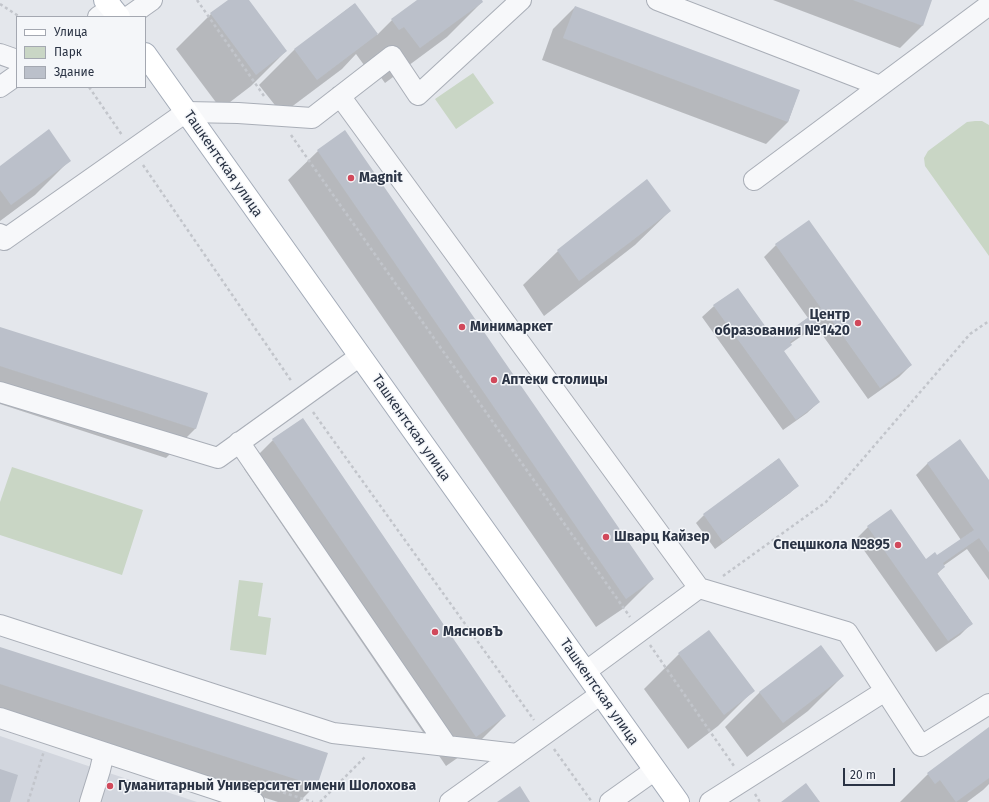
<!DOCTYPE html>
<html>
<head>
<meta charset="utf-8">
<style>
  body { margin:0 }
  #map { position:relative; width:989px; height:802px; overflow:hidden; background:#e4e7ec; font-family:"Fira Sans",sans-serif }
  canvas { display:block }
  .legend { position:absolute; left:16px; top:16px; width:130px; height:72px; box-sizing:border-box; background:#f4f6f9; border:1px solid #a4a8b1; margin:0; padding:5px 7px; list-style:none; font-size:12px; color:#2b3445 }
  .legend li { display:flex; align-items:center; gap:8px; height:20px }
  .legend b { width:20px; border:1px solid #a4a8b1 }
  .scale { position:absolute; left:843px; top:768px; width:52px; height:18px; box-sizing:border-box; border:2px solid #2b3445; border-top:0; padding-left:5px; font-size:12px; line-height:14px; white-space:nowrap; color:#2b3445; -webkit-text-stroke:3px #f4f6f9; paint-order:stroke }
</style>
</head>
<body>
<div id="map">
<canvas width="989" height="802"></canvas>
<ul class="legend">
<li><b style="height:5px;background:#fff"></b>Улица</li>
<li><b style="height:11px;background:#c9d6c5"></b>Парк</li>
<li><b style="height:11px;background:#bbc0ca"></b>Здание</li>
</ul>
<div class="scale">20 m</div>
</div>
<script>
const g = document.querySelector('canvas').getContext('2d');
g.lineJoin = 'round';
function paint(path, color) { g.fillStyle = color; g.fill(path, 'evenodd'); }
function strokePath(path, color, width, dash) { g.strokeStyle = color; g.lineWidth = width; g.lineCap = dash ? 'butt' : 'round'; g.setLineDash(dash || []); g.stroke(path); }
function drawText(font, color, halo, rows, align = 'center') {
  g.font = font + ' "Fira Sans",sans-serif'; g.lineWidth = 3; g.setLineDash([]); g.textBaseline = 'middle'; g.strokeStyle = halo; g.fillStyle = color; for (const [text, x, y, turn = 0] of rows) {
    g.save(); g.translate(x, y); g.rotate((+turn || 0) * Math.PI / 180); g.textAlign = isNaN(turn) ? turn : align; if (halo) g.strokeText(text, 0, 0); g.fillText(text, 0, 0); g.restore();
  }
}
paint(new Path2D(`
  M 0,736 L 100,770 L 197,802 L 0,802 Z`), '#d2d6de');
paint(new Path2D(`
  M 473,73 L 494,103 L 456,129 L 435,99 Z
  M 975,121 L 982,121 L 989,125 L 989,256 L 925,166 L 924,158 L 928,151 L 967,122 Z
  M 12,467 L 143,510 L 122,575 L 0,535 L 0,502 Z
  M 239,580 L 263,583 L 258,616 L 271,618 L 266,655 L 230,650 Z`), '#c9d6c5');
paint(new Path2D(`
  M 229,0 L 248,0 L 286,51 L 251,86 L 221,109 L 176,49 L 211,14 Z
  M 419,0 L 481,0 L 482,2 L 447,37 L 385,83 L 369,61 L 364,65 L 356,54 L 342,69 L 282,114 L 259,85 L 294,50 L 354,4 L 377,35 L 392,20 Z
  M 773,0 L 931,0 L 922,26 L 900,48 Z
  M 575,7 L 799,91 L 788,122 L 766,144 L 542,60 L 553,29 Z
  M 345,132 L 653,579 L 624,608 L 596,627 L 288,180 L 318,151 Z
  M 70,160 L 35,195 L 0,221 L 0,167 Z
  M 670,211 L 635,245 L 544,316 L 523,285 L 558,251 Z
  M 776,245 L 911,365 L 899,377 L 868,399 L 816,326 L 790,344 L 783,352 L 819,402 L 807,413 L 783,430 L 702,317 L 714,306 L 772,338 L 784,335 L 808,318 L 764,257 Z
  M 0,328 L 196,428 L 166,458 L 0,404 Z
  M 273,440 L 505,716 L 476,745 L 446,766 L 244,469 Z
  M 960,440 L 989,482 L 989,580 L 967,549 L 943,566 L 944,567 L 937,574 L 972,623 L 960,635 L 936,652 L 856,539 L 868,527 L 891,511 L 926,560 L 937,557 L 961,540 L 916,475 L 927,464 Z
  M 778,459 L 798,485 L 790,493 L 715,549 L 696,523 L 704,515 Z
  M 709,631 L 753,691 L 718,726 L 688,749 L 644,689 L 679,654 Z
  M 0,648 L 316,785 L 299,802 L 278,802 L 0,713 Z
  M 843,676 L 808,711 L 747,757 L 725,727 L 760,692 Z
  M 989,728 L 989,784 L 983,790 L 967,802 L 900,802 L 928,774 Z`), '#0003');
paint(new Path2D(`
  M 228,0 L 249,0 L 287,51 L 256,75 L 210,13 Z
  M 417,0 L 482,0 L 483,2 L 420,48 L 404,27 L 399,30 L 391,19 Z
  M 853,0 L 932,0 L 923,26 Z
  M 355,3 L 378,34 L 317,80 L 294,49 Z
  M 575,6 L 800,90 L 788,122 L 563,38 Z
  M 49,129 L 71,161 L 11,205 L 0,190 L 0,166 Z
  M 345,130 L 654,579 L 626,599 L 317,150 Z
  M 647,179 L 671,211 L 579,281 L 557,250 Z
  M 809,220 L 912,365 L 880,388 L 828,315 L 790,342 L 792,345 L 784,351 L 820,402 L 796,420 L 713,305 L 738,288 L 773,337 L 782,330 L 785,334 L 821,308 L 775,244 Z
  M 0,327 L 208,393 L 196,429 L 0,366 Z
  M 303,418 L 506,716 L 476,737 L 272,439 Z
  M 960,439 L 989,480 L 989,552 L 979,538 L 943,563 L 945,567 L 937,573 L 973,624 L 948,641 L 867,526 L 891,509 L 926,559 L 935,552 L 937,555 L 974,530 L 927,463 Z
  M 779,458 L 799,486 L 723,542 L 703,514 Z
  M 709,630 L 755,691 L 724,715 L 678,653 Z
  M 821,645 L 844,676 L 783,723 L 759,692 Z
  M 0,647 L 328,753 L 317,786 L 0,684 Z
  M 989,727 L 989,778 L 956,802 L 940,780 L 935,784 L 927,773 Z
  M 0,769 L 18,775 L 10,802 L 0,802 Z
  M 806,783 L 820,802 L 781,802 Z
  M 520,786 L 530,802 L 497,802 Z`), '#bbc0ca');
const minor = new Path2D(`
  M 657,0 L 880,86
  M 98,17 L 112,7
  M 128,17 L 152,0
  M 0,54 L 17,60
  M 0,87 L 17,75
  M 340,96 L 699,588 L 847,632 L 921,746 L 989,704
  M 754,180 L 989,5
  M 0,234 L 4,240 L 186,112 L 238,113 L 312,118 L 392,56 L 418,95 L 521,0
  M 0,392 L 218,458 L 360,356
  M 239,442 L 447,746
  M 0,625 L 333,733 L 517,754
  M 585,672 L 699,588
  M 0,718 L 254,802
  M 90,802 L 100,770 L 104,753
  M 450,802 L 601,694
  M 610,802 L 655,770
  M 710,802 L 885,691`);
const major = new Path2D(`
  M 105,0 L 119,17
  M 145,54 L 678,802`);
strokePath(minor, '#a9aeb7', 22);
strokePath(major, '#a3abb8', 24);
strokePath(new Path2D(`
  M 197,0 L 264,96
  M 0,4 L 20,17
  M 89,87 L 122,135
  M 291,135 L 630,617
  M 143,165 L 292,382
  M 313,412 L 534,720
  M 723,576 L 826,502 L 970,334 L 989,321
  M 650,645 L 734,766
  M 554,749 L 592,802
  M 266,787 L 313,802
  M 755,794 L 760,802
  M 28,802 L 44,751
  M 320,802 L 366,756`), '#c2c5cb', 2.5, [3, 3]);
strokePath(minor, '#f7f8fa', 20);
strokePath(major, '#fff', 22);
for (const [x, y, r, color] of [
  [351,178,4,"#d1495b"],
  [858,323,4,"#d1495b"],
  [462,327,4,"#d1495b"],
  [494,380,4,"#d1495b"],
  [606,537,4,"#d1495b"],
  [898,545,4,"#d1495b"],
  [435,632,4,"#d1495b"],
  [110,786,4,"#d1495b"]
]) { const dot = new Path2D(); dot.arc(x, y, r, 0, 2 * Math.PI); g.fillStyle = color; g.fill(dot); strokePath(dot, '#f4f6f9', 1.5); }
drawText('14px', '#2b3445', '#f4f6f9', [
  ["Ташкентская улица",223,164,55],
  ["Ташкентская улица",411,428,55],
  ["Ташкентская улица",599,692,55]
]);
drawText('bold 14px', '#2b3445', '#f4f6f9', [
  ["Magnit",359,178],
  ["Центр",850,315,"right"],
  ["образования №1420",850,331,"right"],
  ["Минимаркет",470,327],
  ["Аптеки столицы",502,380],
  ["Шварц Кайзер",614,537],
  ["Спецшкола №895",890,545,"right"],
  ["МясновЪ",443,632],
  ["Гуманитарный Университет имени Шолохова",118,786]
], 'left');
</script>
</body>
</html>
